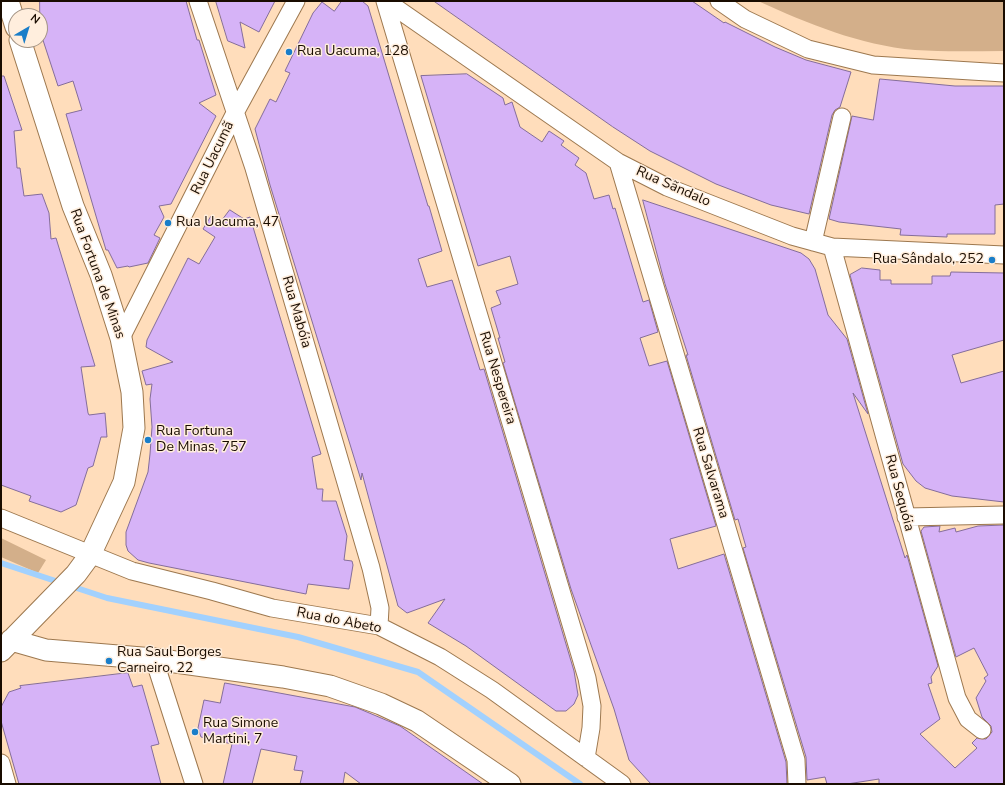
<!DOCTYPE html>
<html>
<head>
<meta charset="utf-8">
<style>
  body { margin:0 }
  #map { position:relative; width:1005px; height:785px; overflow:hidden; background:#fdb; font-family:"Nunito Sans",sans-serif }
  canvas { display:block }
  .frame { position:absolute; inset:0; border:2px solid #190c00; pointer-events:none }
  .north { position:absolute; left:8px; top:8px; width:40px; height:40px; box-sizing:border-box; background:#fed; border:1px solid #a39485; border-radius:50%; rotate:38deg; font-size:11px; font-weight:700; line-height:16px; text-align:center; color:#190c00 }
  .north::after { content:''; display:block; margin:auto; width:14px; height:18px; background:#1a7ec9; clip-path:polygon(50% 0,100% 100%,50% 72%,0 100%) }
</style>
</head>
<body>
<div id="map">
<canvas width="1005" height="785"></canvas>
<div class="frame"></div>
<div class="north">N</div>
</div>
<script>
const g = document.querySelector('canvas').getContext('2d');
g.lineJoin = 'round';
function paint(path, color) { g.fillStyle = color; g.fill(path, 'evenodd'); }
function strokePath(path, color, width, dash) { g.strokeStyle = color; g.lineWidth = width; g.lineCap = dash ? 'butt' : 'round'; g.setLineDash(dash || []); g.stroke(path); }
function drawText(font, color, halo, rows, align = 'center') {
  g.font = font + ' "Nunito Sans",sans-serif'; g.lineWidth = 3; g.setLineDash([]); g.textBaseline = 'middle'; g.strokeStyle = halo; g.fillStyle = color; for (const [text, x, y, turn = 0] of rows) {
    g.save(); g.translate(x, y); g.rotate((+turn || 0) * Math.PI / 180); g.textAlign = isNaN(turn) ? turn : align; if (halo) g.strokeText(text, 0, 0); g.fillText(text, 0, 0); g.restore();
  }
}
paint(new Path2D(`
  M 758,1 L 1004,1 L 1004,51 C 975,51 945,52 915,50 C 859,45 809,24 758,1 Z
  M 1,538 L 46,560 L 38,573 L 1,557 Z`), '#d3af8a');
strokePath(new Path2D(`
  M 1,563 L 107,598 L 298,637 L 418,672 L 580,784`), '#a2d1fe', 6);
const building = new Path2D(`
  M 40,1 L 186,1 L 197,40 L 199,40 L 216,95 L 199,103 L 216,116 L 171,204 L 159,206 L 164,217 L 154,235 L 160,238 L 148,263 L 129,267 L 128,266 L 117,268 L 108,250 L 106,250 L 66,114 L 82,110 L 73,81 L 58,86 L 40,31 Z
  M 216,1 L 275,1 L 259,32 L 240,22 L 245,48 L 228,41 Z
  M 342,1 L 362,1 L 368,6 L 428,206 L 429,206 L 442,251 L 418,259 L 427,287 L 452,280 L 480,370 L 484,369 L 574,671 L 578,695 L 574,704 L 566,711 L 556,711 L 466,646 L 428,623 L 445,599 L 407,613 L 398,606 L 362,473 L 361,480 L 270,185 L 255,129 L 270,99 L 276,102 L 290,73 L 285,71 L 313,13 L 322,2 L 334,11 Z
  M 434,1 L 692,1 L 724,23 L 725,22 L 775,47 L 806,60 L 851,72 L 840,107 L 835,110 L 832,115 L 809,214 L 771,205 L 716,184 L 650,151 L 613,127 Z
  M 467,74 L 503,98 L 505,105 L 512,102 L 520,127 L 542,142 L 549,131 L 564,141 L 561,145 L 579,158 L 575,165 L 586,173 L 594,199 L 609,195 L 613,209 L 615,208 L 643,302 L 649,300 L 658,332 L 640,338 L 649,366 L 667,361 L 716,526 L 670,539 L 678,569 L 724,554 L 786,762 L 787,784 L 651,784 L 629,760 L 614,709 L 571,589 L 503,363 L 505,362 L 498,338 L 500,338 L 491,308 L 501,304 L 496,291 L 518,284 L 510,256 L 478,266 L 421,76 Z
  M 1,76 L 4,76 L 22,130 L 14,131 L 17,168 L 20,168 L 24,196 L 42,194 L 49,213 L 51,239 L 56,238 L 95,366 L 81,367 L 88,413 L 89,415 L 105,413 L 107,437 L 101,437 L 93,466 L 88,468 L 76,505 L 61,512 L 29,501 L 31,496 L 1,485 Z
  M 880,79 L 955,86 L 1004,86 L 1004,204 L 995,205 L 995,234 L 947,234 L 947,237 L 900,235 L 901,229 L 839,222 L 829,219 L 852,116 L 873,120 Z
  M 643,200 L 801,253 L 809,259 L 815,269 L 828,315 L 847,339 L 868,414 L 853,393 L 905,558 L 907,555 L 938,666 L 931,677 L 932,683 L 928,684 L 940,719 L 920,734 L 955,768 L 977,748 L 972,743 L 977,738 L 986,739 L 992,732 L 991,726 L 982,717 L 976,698 L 986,681 L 984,678 L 988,675 L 974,648 L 956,657 L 921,531 L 924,527 L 940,526 L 939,532 L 955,528 L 956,532 L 978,526 L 1004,525 L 1004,784 L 879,784 L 879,779 L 847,784 L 827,784 L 825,777 L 807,780 L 806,757 L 743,548 L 746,547 L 738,519 L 735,520 L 686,355 L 688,355 L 665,284 Z
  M 230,210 L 244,219 L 250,217 L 321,454 L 312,457 L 317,489 L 323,489 L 322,501 L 336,501 L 347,536 L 344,560 L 352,561 L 353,565 L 349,589 L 308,584 L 306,594 L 149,563 L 138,560 L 128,551 L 126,545 L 126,532 L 148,472 L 150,454 L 152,427 L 150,399 L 152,384 L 146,385 L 142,371 L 173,362 L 146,347 L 147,340 L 188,258 L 199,264 L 215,237 L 203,229 L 211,216 L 220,222 Z
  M 862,268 L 880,270 L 880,280 L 891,280 L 891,284 L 932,284 L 932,276 L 950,276 L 951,272 L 1004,273 L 1004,340 L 952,355 L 961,383 L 1004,371 L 1004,502 L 952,496 L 925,488 L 916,481 L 903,464 L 850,275 Z
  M 128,673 L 133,687 L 142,685 L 159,744 L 151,746 L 161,784 L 19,784 L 1,721 L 1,707 L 9,692 L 21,688 L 20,686 Z
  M 225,683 L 355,707 L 400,726 L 483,784 L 361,784 L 345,772 L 343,784 L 300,784 L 303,771 L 294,770 L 297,756 L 261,749 L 252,784 L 223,784 L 232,744 L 201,737 L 198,728 L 204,700 L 220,703 Z`);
paint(building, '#d6b3f7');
strokePath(building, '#846d9a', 1);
const minor = new Path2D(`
  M 198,1 L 254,168 L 371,568 L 380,608 L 379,626
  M 385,1 L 587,678 L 592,706 L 591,728 L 586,758
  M 386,1 L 618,162 L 667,187 L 792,236 L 832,247 L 1004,255
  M 719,1 L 745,19 L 808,49 L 873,65 L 1004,73
  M 618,162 L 796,760 L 797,784
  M 813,242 L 842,117
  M 832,247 L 957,698 L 968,719 L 982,730
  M 121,338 L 236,111 L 296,1
  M 906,517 L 1004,515
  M 1,518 L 132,571 L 212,591 L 272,608 L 379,626 L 440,657 L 492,690 L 622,784
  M 154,659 L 194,784
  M 1,763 L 7,784`);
const tertiary = new Path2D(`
  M 8,1 L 16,27
  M 11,640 L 46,650 L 154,659 L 283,677 L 330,686 L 381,704 L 417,721 L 510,784
  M 1,651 L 76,574 L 90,555 L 124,482 L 134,428 L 132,392 L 121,338 L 101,275 L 73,206 L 20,40`);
strokePath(minor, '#9d784f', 19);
strokePath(tertiary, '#9d784f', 23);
strokePath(minor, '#fff', 17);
strokePath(tertiary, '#fff', 21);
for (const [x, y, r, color] of [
  [289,52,4,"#1a7ec9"],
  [168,223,4,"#1a7ec9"],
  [992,260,4,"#1a7ec9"],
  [148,440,4,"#1a7ec9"],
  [109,661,4,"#1a7ec9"],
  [195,732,4,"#1a7ec9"]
]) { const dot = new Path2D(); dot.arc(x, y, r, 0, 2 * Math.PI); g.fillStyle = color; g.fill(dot); strokePath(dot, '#fed', 1.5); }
drawText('14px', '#190c00', '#fed', [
  ["Rua Uacuma, 128",297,52],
  ["Rua Uacuma, 47",176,223],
  ["Rua Sândalo, 252",984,260,"right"],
  ["Rua Fortuna",156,432],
  ["De Minas, 757",156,448],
  ["Rua Saul Borges",117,653],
  ["Carneiro, 22",117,669],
  ["Rua Simone",203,724],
  ["Martini, 7",203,740]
], 'left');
drawText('14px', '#190c00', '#fed', [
  ["Rua Uacumã",213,158,-64],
  ["Rua Sãndalo",673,187,24],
  ["Rua Fortuna de Minas",97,274,70],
  ["Rua Mabóia",296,312,74],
  ["Rua Nespereira",497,378,73],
  ["Rua Salvarama",710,473,73],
  ["Rua Sequóia",899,493,75],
  ["Rua do Abeto",339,621,11]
]);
</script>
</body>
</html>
